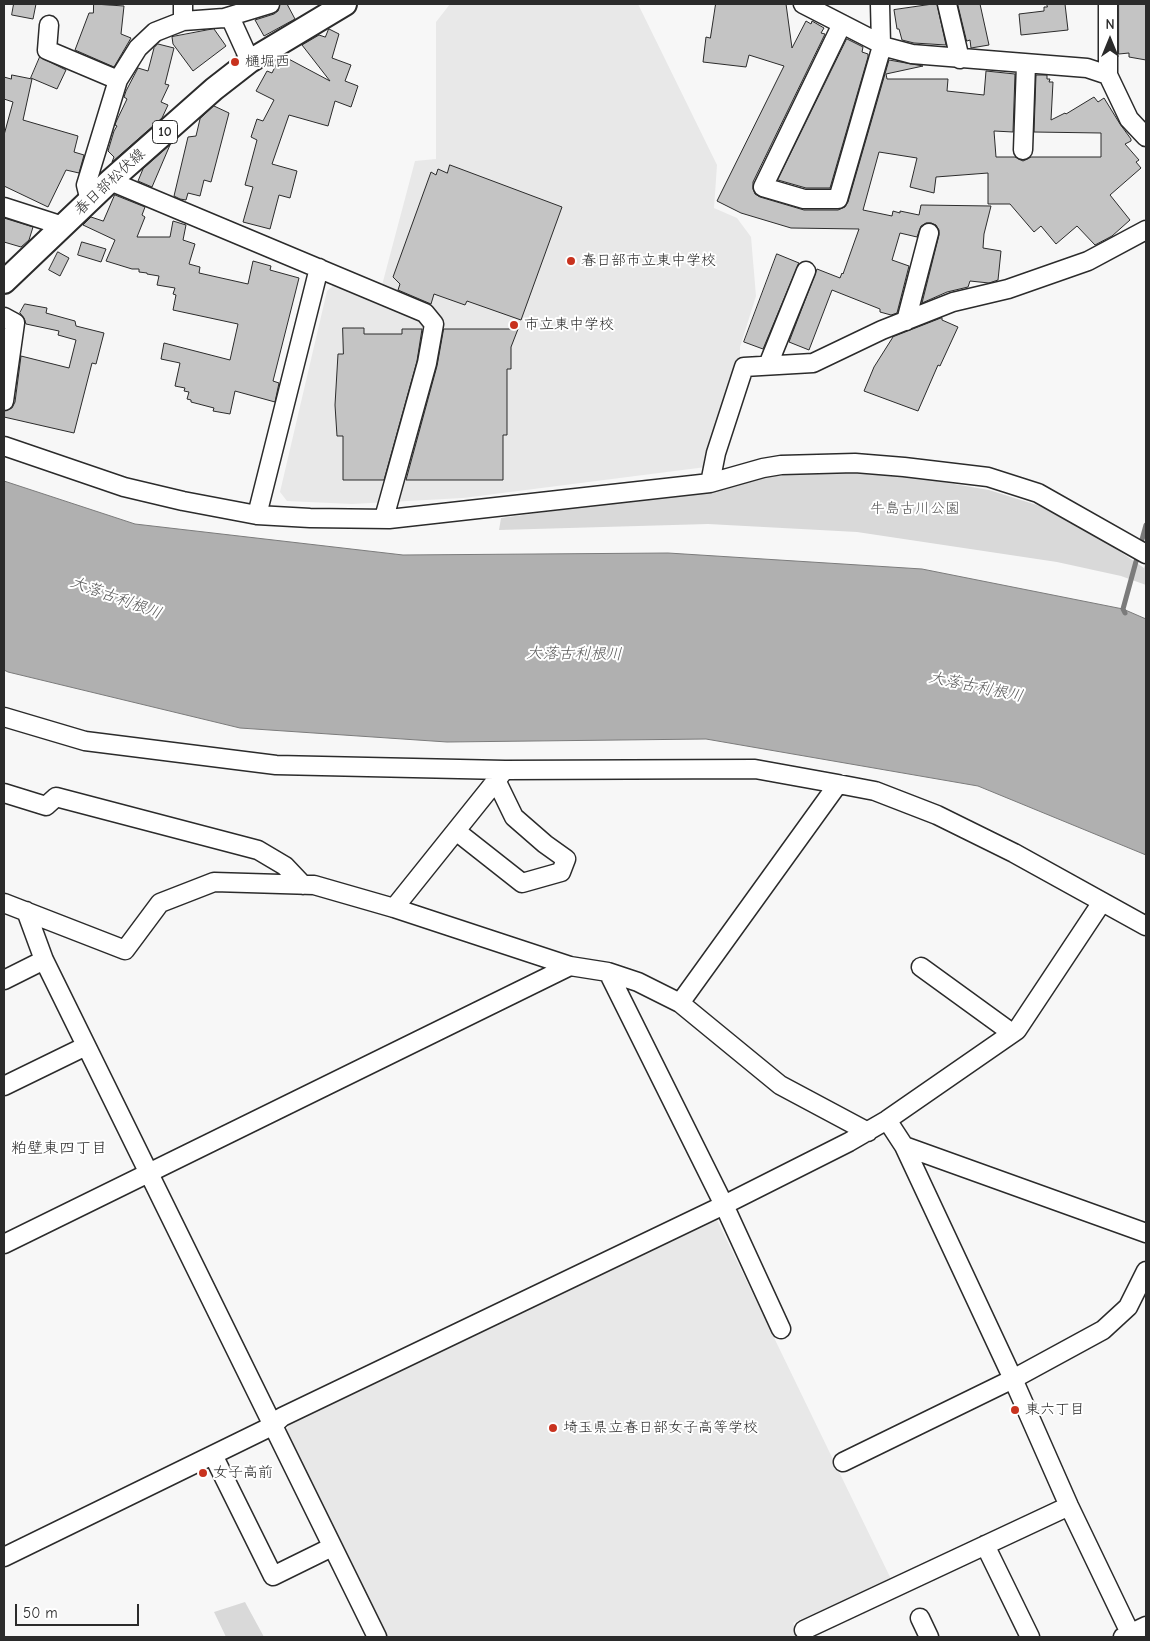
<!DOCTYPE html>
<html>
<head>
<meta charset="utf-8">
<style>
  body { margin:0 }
  #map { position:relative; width:1150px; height:1641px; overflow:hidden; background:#f7f7f7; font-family:"Comic Neue",sans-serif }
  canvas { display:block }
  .frame { position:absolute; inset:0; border:5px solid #2b2b2b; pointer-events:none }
  .north { position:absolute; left:1085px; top:15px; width:50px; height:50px; -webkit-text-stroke:4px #fff; paint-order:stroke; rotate:0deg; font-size:14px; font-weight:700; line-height:20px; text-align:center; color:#2b2b2b }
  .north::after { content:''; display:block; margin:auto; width:18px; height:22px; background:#2b2b2b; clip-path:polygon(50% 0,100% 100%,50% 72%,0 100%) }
  .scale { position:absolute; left:15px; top:1604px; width:124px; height:22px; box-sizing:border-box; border:2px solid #2b2b2b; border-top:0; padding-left:6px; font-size:15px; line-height:18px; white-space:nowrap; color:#2b2b2b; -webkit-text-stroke:4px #fff; paint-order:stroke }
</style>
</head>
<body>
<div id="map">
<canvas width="1150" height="1641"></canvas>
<div class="frame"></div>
<div class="north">N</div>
<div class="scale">50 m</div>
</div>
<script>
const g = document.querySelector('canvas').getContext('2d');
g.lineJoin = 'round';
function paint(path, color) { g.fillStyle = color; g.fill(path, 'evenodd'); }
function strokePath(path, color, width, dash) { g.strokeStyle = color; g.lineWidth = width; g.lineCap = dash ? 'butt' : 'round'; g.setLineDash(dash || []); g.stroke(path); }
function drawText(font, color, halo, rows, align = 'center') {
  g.font = font + ' "Comic Neue","Klee One",sans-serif'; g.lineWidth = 4; g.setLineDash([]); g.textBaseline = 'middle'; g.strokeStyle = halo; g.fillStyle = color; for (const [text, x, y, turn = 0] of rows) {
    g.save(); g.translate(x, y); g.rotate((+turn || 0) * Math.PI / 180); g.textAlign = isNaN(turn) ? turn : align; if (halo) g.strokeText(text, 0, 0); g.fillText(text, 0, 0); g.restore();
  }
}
paint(new Path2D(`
  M 450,4 L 638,4 L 717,165 L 714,208 L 737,218 L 751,237 L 756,296 L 740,347 L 740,360 L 706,467 L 463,498 L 352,504 L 287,501 L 280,492 L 327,291 L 334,285 L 377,304 L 415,161 L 436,159 L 436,22 Z
  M 717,1220 L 891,1579 L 793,1623 L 799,1637 L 385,1637 L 285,1433 L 290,1423 Z`), '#e8e8e8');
paint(new Path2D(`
  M 843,471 L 913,477 L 989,490 L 1040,506 L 1106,542 L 1144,568 L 1146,561 L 1146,585 L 1121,576 L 1057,562 L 857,532 L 708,524 L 499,530 L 501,518 L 720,488 L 773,476 Z
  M 245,1602 L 264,1637 L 226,1637 L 214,1612 Z`), '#d9d9d9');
const water = new Path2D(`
  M 4,481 L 135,524 L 403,555 L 668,553 L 922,569 L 1123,609 L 1146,619 L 1146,855 L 978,786 L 706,739 L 447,742 L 240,728 L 8,672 L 4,670 Z`);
paint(water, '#b0b0b0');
strokePath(water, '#7b7b7b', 1);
strokePath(new Path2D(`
  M 1125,613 L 1123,609 L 1146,525`), '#7b7b7b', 5);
const building = new Path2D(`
  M 14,4 L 36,4 L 33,19 L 12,15 Z
  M 94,4 L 124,6 L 121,34 L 131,38 L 114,67 L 75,50 L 89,13 L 93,13 Z
  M 280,4 L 287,4 L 295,19 L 264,36 L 255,20 L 274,14 L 278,11 Z
  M 716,4 L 786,4 L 792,48 L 806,21 L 811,24 L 812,21 L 824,28 L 821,33 L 825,34 L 753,182 L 753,189 L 755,194 L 760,197 L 804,210 L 838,210 L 845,207 L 848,202 L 889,60 L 923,66 L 886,74 L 887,79 L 948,79 L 947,91 L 984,95 L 986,71 L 1015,74 L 1013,132 L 994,131 L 996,157 L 1015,157 L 1023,161 L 1031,157 L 1101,157 L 1101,133 L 1034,132 L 1036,75 L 1047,75 L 1047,79 L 1050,79 L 1049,82 L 1053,82 L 1051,120 L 1065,113 L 1066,114 L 1094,97 L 1098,102 L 1104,98 L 1120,124 L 1131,139 L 1131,141 L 1125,144 L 1139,160 L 1136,162 L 1141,168 L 1110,195 L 1130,220 L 1112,236 L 1095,245 L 1077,226 L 1056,244 L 1041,226 L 1034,232 L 1010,204 L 988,204 L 988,173 L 936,177 L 934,193 L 910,187 L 917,158 L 879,152 L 863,210 L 892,216 L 893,211 L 900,213 L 900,211 L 919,215 L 921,205 L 991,206 L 984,234 L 983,248 L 1001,251 L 998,280 L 989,283 L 970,281 L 968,287 L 947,292 L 922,303 L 939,235 L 939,230 L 936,225 L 931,223 L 926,223 L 921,226 L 917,237 L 900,233 L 892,260 L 909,266 L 897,313 L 891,315 L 880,312 L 880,309 L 832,290 L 809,350 L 789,342 L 817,269 L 840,278 L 842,273 L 843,274 L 859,229 L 791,228 L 741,213 L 717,201 L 784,66 L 749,55 L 746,67 L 703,62 L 706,37 L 710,38 Z
  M 933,4 L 937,4 L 946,45 L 914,43 L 902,40 L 899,29 L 897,29 L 894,10 Z
  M 958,4 L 980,4 L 989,45 L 971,48 L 970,40 L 967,41 Z
  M 1047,4 L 1065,4 L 1068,30 L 1021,35 L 1019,14 L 1044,11 L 1044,7 L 1047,7 Z
  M 1119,4 L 1146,4 L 1146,60 L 1129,57 L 1129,53 L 1119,54 Z
  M 214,29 L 226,46 L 193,71 L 173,44 L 172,37 Z
  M 329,29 L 339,34 L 332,58 L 351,65 L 345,81 L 358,86 L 351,107 L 335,101 L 328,126 L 289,115 L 272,164 L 297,171 L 290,198 L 279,195 L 270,229 L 243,222 L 253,187 L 245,185 L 257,140 L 251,137 L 257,119 L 263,121 L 274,100 L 256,91 L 267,71 L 272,73 L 279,59 L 283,56 L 330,81 L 302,45 L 319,35 L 325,37 Z
  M 847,39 L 863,47 L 862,52 L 868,54 L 868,57 L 830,188 L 806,188 L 778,180 Z
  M 158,44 L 174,48 L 165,84 L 169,85 L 161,102 L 168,105 L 162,118 L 112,162 L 114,157 L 108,151 L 114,131 L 117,126 L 115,125 L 116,122 L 127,99 L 124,97 L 126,91 L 138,68 L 148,71 L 154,48 Z
  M 40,57 L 66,70 L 57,89 L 31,78 Z
  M 12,75 L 32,79 L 23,120 L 78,136 L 74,152 L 84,155 L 79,173 L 66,170 L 48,207 L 4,186 L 4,135 L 13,102 L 4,99 L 4,77 L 11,79 Z
  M 214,106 L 229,113 L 211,182 L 204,180 L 200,196 L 188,193 L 186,200 L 180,199 L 174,196 L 188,137 L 196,136 L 200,119 Z
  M 170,145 L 152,187 L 138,181 L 143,169 Z
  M 450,165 L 562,207 L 521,320 L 467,301 L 465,305 L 434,294 L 431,304 L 398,290 L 400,284 L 393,277 L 431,172 L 436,175 L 438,169 L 447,173 Z
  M 115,195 L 145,207 L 142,215 L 145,217 L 137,237 L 170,237 L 173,221 L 186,225 L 183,240 L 195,244 L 189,264 L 200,267 L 199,273 L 248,284 L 253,261 L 271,266 L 270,270 L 299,278 L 273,381 L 279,383 L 275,402 L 235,391 L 230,414 L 213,411 L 214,408 L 191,402 L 191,400 L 187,399 L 189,392 L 184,391 L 185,388 L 175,386 L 180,363 L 161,359 L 164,343 L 230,360 L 238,324 L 173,310 L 176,295 L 173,294 L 175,288 L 157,285 L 159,276 L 147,274 L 147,273 L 139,272 L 139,269 L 132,269 L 106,261 L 115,240 L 83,225 L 91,217 L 103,221 Z
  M 4,218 L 33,227 L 29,240 L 21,247 L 4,242 Z
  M 82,242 L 106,249 L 101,262 L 78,255 Z
  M 58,252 L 69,258 L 60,276 L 49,270 Z
  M 777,254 L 799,263 L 763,349 L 744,342 Z
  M 25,304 L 47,308 L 46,313 L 75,321 L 76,326 L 104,333 L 96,364 L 92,363 L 74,433 L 4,417 L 4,411 L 12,408 L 15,402 L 21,356 L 69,368 L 76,340 L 58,335 L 59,331 L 26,324 L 24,318 L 20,313 Z
  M 942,318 L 942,320 L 958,327 L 940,366 L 938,365 L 918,411 L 864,391 L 874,367 L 893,337 Z
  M 343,328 L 364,328 L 364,334 L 402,334 L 402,329 L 422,329 L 417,361 L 384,480 L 343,480 L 343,436 L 337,436 L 335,405 L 338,354 L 343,354 Z
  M 444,329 L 518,329 L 511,347 L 511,369 L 507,369 L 507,435 L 503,435 L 503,480 L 406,480 L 437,366 Z`);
paint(building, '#c4c4c4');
strokePath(building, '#2b2b2b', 1);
const minor = new Path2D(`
  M 183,4 L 183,21
  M 803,4 L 881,44 L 882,46 L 912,54 L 1087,68 L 1108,75
  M 880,4 L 881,44
  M 947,4 L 960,59
  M 1108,4 L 1108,75 L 1129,119 L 1146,137
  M 230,17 L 250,61
  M 842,24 L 763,187 L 804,199 L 838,199 L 882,46
  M 49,25 L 47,50 L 118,80
  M 1023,150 L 1026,64
  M 110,181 L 425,313 L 434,324 L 427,363 L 384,518
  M 90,201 L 86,185 L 118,80 L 138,48 L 155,32 L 183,21 L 224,18 L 270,4
  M 4,207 L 63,226
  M 4,317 L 15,323 L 4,401
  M 906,321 L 929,233
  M 768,365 L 806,271
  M 4,446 L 124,487 L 183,501 L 257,515 L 310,518 L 389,519 L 710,483 L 763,468 L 781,465 L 855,463 L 904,467 L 988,477 L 1038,493 L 1146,554
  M 710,483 L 716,453 L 744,367 L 813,363 L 882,330 L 953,302 L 1008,289 L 1088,261 L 1146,230
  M 257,515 L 319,268
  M 4,717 L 85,741 L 276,765 L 505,770 L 755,769 L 838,784 L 875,791 L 937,815 L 1014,853 L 1146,926
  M 4,793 L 46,806 L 56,797 L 258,850 L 285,866 L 303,885
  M 456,831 L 522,883 L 561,872 L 566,859 L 545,844 L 514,817 L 496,780
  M 4,903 L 125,950 L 160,903 L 214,882 L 314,885 L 394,908 L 570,966 L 608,972 L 638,982 L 680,1003 L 780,1085 L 868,1132
  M 394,908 L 503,772
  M 26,911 L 44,960 L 377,1637
  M 921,967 L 1012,1033
  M 608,972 L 724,1205 L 781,1329
  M 4,980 L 44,960
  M 680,1003 L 838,784
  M 4,1086 L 86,1046
  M 887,1120 L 904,1146 L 1013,1379 L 1069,1506 L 1132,1637
  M 904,1146 L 1146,1233
  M 4,1244 L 570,966
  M 213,1455 L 273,1576 L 332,1547
  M 843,1462 L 1013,1379 L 1103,1330 L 1128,1307 L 1146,1271
  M 985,1545 L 1030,1637
  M 4,1557 L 272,1426 L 282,1417 L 724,1205 L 849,1142 L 887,1120 L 1017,1030 L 1102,902
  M 920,1618 L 929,1637
  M 804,1630 L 1069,1506
  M 1123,1637 L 1146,1626`);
const major = new Path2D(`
  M 4,282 L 110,181 L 214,89 L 250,61 L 345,4`);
strokePath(minor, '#2b2b2b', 21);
strokePath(major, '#2b2b2b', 26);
strokePath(minor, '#fff', 18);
strokePath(major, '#fff', 22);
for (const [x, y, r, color] of [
  [235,62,5,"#c8321e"],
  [571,261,5,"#c8321e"],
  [514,325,5,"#c8321e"],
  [1015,1410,5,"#c8321e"],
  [553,1428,5,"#c8321e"],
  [203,1473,5,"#c8321e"]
]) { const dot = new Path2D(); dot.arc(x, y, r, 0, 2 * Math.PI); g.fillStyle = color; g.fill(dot); strokePath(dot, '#fff', 2); }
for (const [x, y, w] of [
  [165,132,25]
]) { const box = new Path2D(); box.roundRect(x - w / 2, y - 11.5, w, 23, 4); g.fillStyle = '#fff'; g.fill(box); strokePath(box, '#2b2b2b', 1); }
drawText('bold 14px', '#2b2b2b', null, [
  ["10",165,132]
]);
drawText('15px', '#2b2b2b', '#fff', [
  ["樋堀西",245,62],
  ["春日部市立東中学校",581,261],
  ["市立東中学校",524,325],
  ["東六丁目",1025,1410],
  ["埼玉県立春日部女子高等学校",563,1428],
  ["女子高前",213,1473]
], 'left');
drawText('15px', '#2b2b2b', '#fff', [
  ["春日部松伏線",110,182,-43]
]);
drawText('15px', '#565656', '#fff', [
  ["牛島古川公園",915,509]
]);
drawText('italic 16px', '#5a5a5a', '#fff', [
  ["大落古利根川",116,598,20],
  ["大落古利根川",574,654,1],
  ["大落古利根川",976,687,12]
]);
drawText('16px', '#2b2b2b', '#fff', [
  ["粕壁東四丁目",59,1148]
]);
</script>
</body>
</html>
